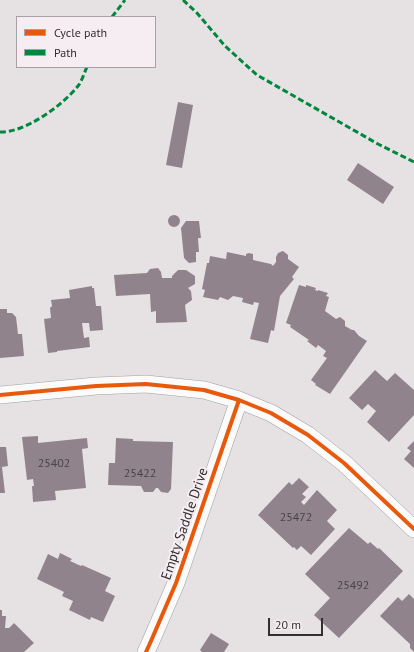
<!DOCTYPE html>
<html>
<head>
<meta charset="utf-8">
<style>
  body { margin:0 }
  #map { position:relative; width:414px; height:652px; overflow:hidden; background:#e6e2e4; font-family:"PT Sans",sans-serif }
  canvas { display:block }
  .legend { position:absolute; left:16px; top:16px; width:140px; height:52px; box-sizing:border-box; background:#f5edf1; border:1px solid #a7a1a4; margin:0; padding:5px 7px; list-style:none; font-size:12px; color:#322f30 }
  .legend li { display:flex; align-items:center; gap:8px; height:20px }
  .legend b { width:20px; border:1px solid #a7a1a4 }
  .scale { position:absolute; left:268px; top:618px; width:55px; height:18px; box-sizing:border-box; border:2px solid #322f30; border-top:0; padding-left:5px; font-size:12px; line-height:14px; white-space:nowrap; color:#322f30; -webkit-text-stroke:3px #f5edf1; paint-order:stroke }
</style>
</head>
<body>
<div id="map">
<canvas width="414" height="652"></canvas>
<ul class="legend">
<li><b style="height:5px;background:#e8590c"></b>Cycle path</li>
<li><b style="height:5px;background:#00873e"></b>Path</li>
</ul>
<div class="scale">20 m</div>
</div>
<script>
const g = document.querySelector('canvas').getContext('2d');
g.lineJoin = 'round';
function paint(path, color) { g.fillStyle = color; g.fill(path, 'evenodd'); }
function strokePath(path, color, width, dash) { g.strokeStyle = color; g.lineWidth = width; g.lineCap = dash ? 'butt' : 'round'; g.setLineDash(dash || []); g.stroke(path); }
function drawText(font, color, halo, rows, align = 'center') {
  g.font = font + ' "PT Sans",sans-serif'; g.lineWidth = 4; g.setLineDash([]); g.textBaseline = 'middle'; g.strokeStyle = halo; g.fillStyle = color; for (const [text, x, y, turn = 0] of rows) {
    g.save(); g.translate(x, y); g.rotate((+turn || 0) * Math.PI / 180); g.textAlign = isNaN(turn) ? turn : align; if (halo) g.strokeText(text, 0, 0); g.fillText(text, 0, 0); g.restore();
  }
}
paint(new Path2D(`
  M 178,102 L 193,105 L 182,168 L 166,165 Z
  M 358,163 L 394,187 L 383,204 L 347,180 Z
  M168 221a6 6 0 1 1 12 0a6 6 0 1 1-12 0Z
  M 186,221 L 199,221 L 201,238 L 198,238 L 199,252 L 196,252 L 196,262 L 189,263 L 184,258 L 181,228 Z
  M 283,251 L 288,255 L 288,259 L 299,267 L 292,277 L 294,279 L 280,296 L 274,331 L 271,330 L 268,343 L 250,339 L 259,303 L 254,302 L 253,305 L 242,302 L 243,298 L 233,296 L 228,300 L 220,297 L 218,300 L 203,297 L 205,290 L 202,289 L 207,263 L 209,263 L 210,256 L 226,259 L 227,252 L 246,256 L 246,254 L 249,253 L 253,254 L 253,260 L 271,264 L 273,266 L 276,262 L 276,257 L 278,253 Z
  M 158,268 L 161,272 L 162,278 L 172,278 L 172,276 L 178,270 L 186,270 L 195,276 L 195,284 L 188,288 L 191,291 L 192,300 L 185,305 L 187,322 L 156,323 L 156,311 L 151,312 L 150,294 L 116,296 L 114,275 L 147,273 L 150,269 Z
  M 299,285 L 306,287 L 306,285 L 316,288 L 315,290 L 318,291 L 318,290 L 328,293 L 326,296 L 329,297 L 325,311 L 336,319 L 340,317 L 345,321 L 345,326 L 352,330 L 354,330 L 359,336 L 367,341 L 330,394 L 315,385 L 316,384 L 311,380 L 327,358 L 323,356 L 326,351 L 318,345 L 316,348 L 307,341 L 309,340 L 290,327 L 291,325 L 286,323 Z
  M 92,286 L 92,288 L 94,288 L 96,306 L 101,306 L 103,330 L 90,331 L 89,323 L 82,323 L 84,338 L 89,337 L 90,347 L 57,351 L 57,352 L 48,353 L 44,319 L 51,318 L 50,308 L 52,306 L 51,300 L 70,298 L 69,290 Z
  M 0,309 L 7,309 L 7,313 L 12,313 L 16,317 L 18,334 L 22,334 L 24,356 L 0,358 Z
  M 375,370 L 387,381 L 395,373 L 414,390 L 414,415 L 389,442 L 367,422 L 376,411 L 368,404 L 362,410 L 349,398 Z
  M 38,436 L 38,443 L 87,438 L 88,448 L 82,449 L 86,488 L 55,491 L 56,500 L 33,502 L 32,486 L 34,486 L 33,479 L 27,480 L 22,437 Z
  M 116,438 L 133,439 L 133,441 L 173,442 L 171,489 L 168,493 L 161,492 L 158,488 L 156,488 L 153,492 L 144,492 L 141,486 L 108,485 L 109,463 L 115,463 Z
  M 414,441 L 414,468 L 404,459 L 411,451 L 407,448 Z
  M 0,447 L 6,447 L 8,466 L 2,467 L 5,493 L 0,493 Z
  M 299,478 L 309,487 L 302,494 L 306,497 L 301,502 L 304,505 L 317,490 L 337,510 L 327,521 L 335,529 L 311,555 L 301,546 L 297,550 L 294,547 L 293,548 L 258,515 L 289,482 L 292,485 Z
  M 349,528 L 368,544 L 370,542 L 378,549 L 379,548 L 403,571 L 339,638 L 314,615 L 330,598 L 305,574 Z
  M 60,553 L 72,559 L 70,561 L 81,566 L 82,565 L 111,578 L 105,591 L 115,596 L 103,622 L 91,617 L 90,620 L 69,610 L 73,601 L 62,596 L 64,592 L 37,579 L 48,554 L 58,559 Z
  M 409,594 L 414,599 L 414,652 L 410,648 L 410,644 L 380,616 L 398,597 L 402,601 Z
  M 0,610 L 2,610 L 2,616 L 6,616 L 5,628 L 9,628 L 14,623 L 34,643 L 24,652 L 0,652 Z
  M 211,633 L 229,644 L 224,652 L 202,652 L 200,650 Z`), '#91838c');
const minor = new Path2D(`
  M 0,395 L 96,386 L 146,384 L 204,390 L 239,400 L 271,413 L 308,435 L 344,463 L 414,529
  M 146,652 L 151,641 L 176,583 L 239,400`);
strokePath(minor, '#a29ea0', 18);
strokePath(minor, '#fbfbfb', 17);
strokePath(new Path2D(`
  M 183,0 L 197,13 L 225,46 L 257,75 L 378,144 L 414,162
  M 112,17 L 125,0
  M 0,132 C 25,133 63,105 78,86 C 82,81 84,73 87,67`), '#00873e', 3, [6, 3]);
strokePath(new Path2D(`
  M 0,395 L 96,386 L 146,384 L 204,390 L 239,400 L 271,413 L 308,435 L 344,463 L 414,529
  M 146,652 L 151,641 L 176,583 L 239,400`), '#e8590c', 4);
drawText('12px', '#4a4447', null, [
  ["25402",54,464],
  ["25422",140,474],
  ["25472",296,518],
  ["25492",353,586]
]);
drawText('14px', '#322f30', '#f5edf1', [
  ["Empty Saddle Drive",185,524,-71]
]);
</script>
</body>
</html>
